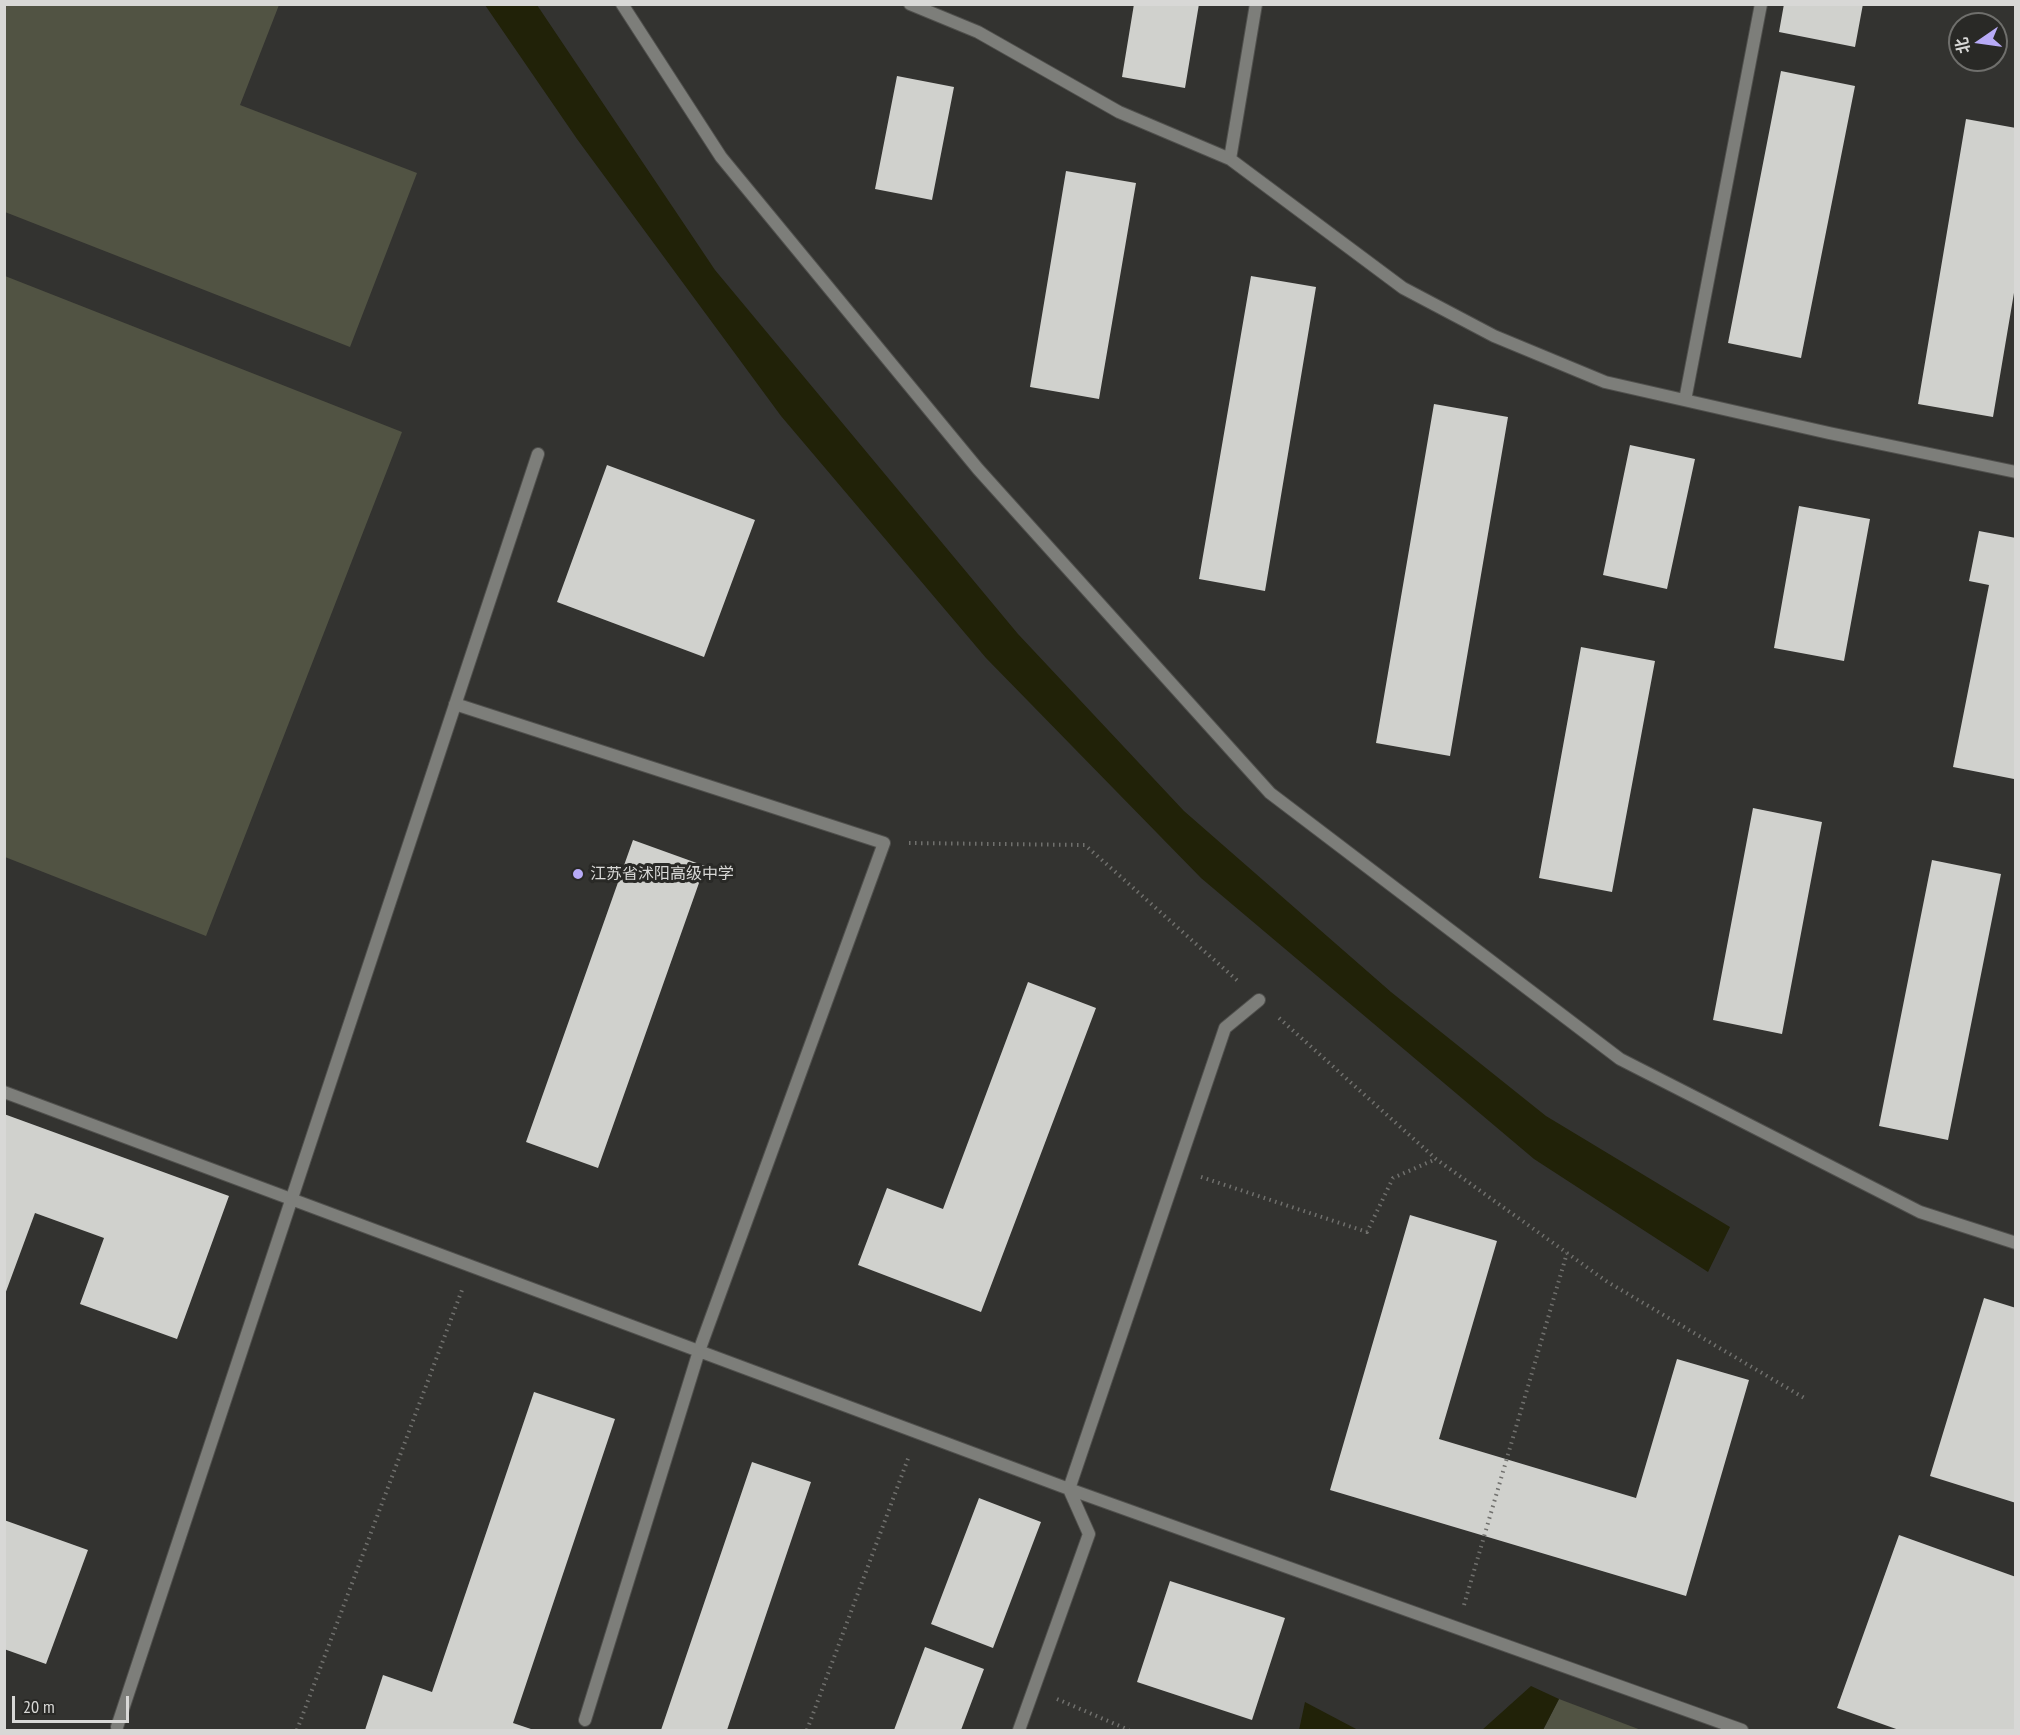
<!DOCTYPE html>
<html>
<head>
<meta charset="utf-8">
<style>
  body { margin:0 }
  #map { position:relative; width:2020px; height:1735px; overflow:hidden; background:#333330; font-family:"PT Sans Narrow","Noto Sans SC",sans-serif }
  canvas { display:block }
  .frame { position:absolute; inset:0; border:6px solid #d8d8d6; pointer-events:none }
  .north { position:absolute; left:1948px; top:12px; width:60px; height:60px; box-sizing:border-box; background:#292926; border:2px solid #6f6f6c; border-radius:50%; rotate:257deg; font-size:16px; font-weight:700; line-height:24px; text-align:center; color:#d8d8d6 }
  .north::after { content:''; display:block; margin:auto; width:21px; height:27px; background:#b8abf7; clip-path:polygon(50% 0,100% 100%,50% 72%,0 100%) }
  .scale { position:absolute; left:12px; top:1696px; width:117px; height:27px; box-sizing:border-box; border:3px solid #d8d8d6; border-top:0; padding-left:8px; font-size:18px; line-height:21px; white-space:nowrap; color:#d8d8d6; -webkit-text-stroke:4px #292926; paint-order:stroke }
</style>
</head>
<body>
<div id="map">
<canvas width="2020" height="1735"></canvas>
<div class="frame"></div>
<div class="north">北</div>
<div class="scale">20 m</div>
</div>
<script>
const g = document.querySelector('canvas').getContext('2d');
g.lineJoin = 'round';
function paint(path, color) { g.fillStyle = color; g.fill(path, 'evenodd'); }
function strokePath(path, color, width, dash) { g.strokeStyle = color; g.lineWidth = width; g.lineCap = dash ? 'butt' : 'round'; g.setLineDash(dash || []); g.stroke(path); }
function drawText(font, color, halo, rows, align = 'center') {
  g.font = font + ' "PT Sans Narrow","Noto Sans SC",sans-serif'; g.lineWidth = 6; g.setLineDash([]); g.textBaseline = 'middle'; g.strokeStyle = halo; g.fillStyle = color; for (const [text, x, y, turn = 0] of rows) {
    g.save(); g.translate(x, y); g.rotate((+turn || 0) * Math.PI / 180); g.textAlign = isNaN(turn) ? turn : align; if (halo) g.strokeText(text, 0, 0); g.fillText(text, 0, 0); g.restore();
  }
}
paint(new Path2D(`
  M 4,5 L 279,5 L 240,105 L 417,173 L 350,347 L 5,212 Z
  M 5,276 L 402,432 L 206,936 L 5,857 Z
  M 1559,1699 L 1641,1730 L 1543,1730 Z`), '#515343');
paint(new Path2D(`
  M 485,5 L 537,5 L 715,270 L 1018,634 L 1184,811 L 1391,992 L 1546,1116 L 1730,1227 L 1708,1272 L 1534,1159 L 1201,878 L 986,658 L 781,416 L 577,139 Z
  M 1531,1686 L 1559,1699 L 1543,1730 L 1482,1730 Z
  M 1305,1702 L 1358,1730 L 1299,1730 Z`), '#212208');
paint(new Path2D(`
  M 1134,4 L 1199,4 L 1185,88 L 1122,77 Z
  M 1784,4 L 1863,4 L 1855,47 L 1779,32 Z
  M 1781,71 L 1855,86 L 1801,358 L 1728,343 Z
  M 897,76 L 954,87 L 932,200 L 875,189 Z
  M 1966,119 L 2016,128 L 2016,281 L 1993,417 L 1918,404 Z
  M 1066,171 L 1136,183 L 1099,399 L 1030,387 Z
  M 1251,276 L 1316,287 L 1265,591 L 1199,579 Z
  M 1434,404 L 1508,417 L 1450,756 L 1376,743 Z
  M 1630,445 L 1695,459 L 1667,589 L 1603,575 Z
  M 607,465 L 755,520 L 704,657 L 557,602 Z
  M 1799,506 L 1870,519 L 1844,661 L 1774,648 Z
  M 1979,531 L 2016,538 L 2014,779 L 1953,767 L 1989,585 L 1969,581 Z
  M 1581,647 L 1655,661 L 1612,892 L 1539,878 Z
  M 1753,808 L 1822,822 L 1782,1034 L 1713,1020 Z
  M 633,840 L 705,866 L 598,1168 L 526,1142 Z
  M 1932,860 L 2001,874 L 1948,1140 L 1879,1126 Z
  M 1028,982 L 1096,1008 L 981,1312 L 858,1265 L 887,1188 L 943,1209 Z
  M 4,1114 L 229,1196 L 177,1339 L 80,1304 L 104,1238 L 35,1213 L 4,1297 Z
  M 1410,1215 L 1497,1241 L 1439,1439 L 1636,1498 L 1677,1359 L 1749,1380 L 1686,1596 L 1330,1490 Z
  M 1984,1298 L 2016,1308 L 2016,1503 L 1930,1476 Z
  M 534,1392 L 615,1419 L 513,1723 L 534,1730 L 365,1730 L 383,1675 L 432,1692 Z
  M 752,1462 L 811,1482 L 727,1730 L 661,1730 Z
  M 979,1498 L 1041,1522 L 993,1648 L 931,1624 Z
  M 4,1520 L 88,1550 L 46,1664 L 4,1649 Z
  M 1899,1535 L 2016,1577 L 2016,1730 L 1899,1730 L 1837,1708 Z
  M 1170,1581 L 1285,1618 L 1252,1720 L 1137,1682 Z
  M 925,1647 L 984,1669 L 961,1730 L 894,1730 Z`), '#d0d1cd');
const lane = new Path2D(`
  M 910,4 L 978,32 L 1119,112 L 1230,159 L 1403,288 L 1494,336 L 1605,382 L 1829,433 L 2016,472
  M 1230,159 L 1256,4
  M 1685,400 L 1761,4
  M 455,704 L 884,843 L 699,1351 L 585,1720
  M 4,1092 L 1069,1489 L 1742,1730
  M 117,1727 L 538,454
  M 1019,1730 L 1089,1534 L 1069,1489 L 1225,1028 L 1259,1000`);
const street = new Path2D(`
  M 622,4 L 721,157 L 978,469 L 1270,793 L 1620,1059 L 1920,1212 L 2016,1243`);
strokePath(lane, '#50504d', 14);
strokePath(street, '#50504d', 14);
strokePath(new Path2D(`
  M 909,843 L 1085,845 L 1240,983
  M 1279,1018 L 1436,1159 L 1606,1281 L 1806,1399
  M 1201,1177 L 1367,1232 L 1393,1178 L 1436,1159
  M 1464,1605 L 1567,1253
  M 1057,1699 L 1129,1730
  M 297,1730 L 462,1290
  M 807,1730 L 909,1456`), '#70706d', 4, [1.5, 4.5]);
strokePath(lane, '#7d7e7a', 12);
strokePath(street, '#7d7e7a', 12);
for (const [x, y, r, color] of [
  [578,874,6,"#b8abf7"]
]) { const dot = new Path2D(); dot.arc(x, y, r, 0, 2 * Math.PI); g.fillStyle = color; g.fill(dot); strokePath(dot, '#292926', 2); }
drawText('16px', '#d8d8d6', '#292926', [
  ["江苏省沭阳高级中学",590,874]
], 'left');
</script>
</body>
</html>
